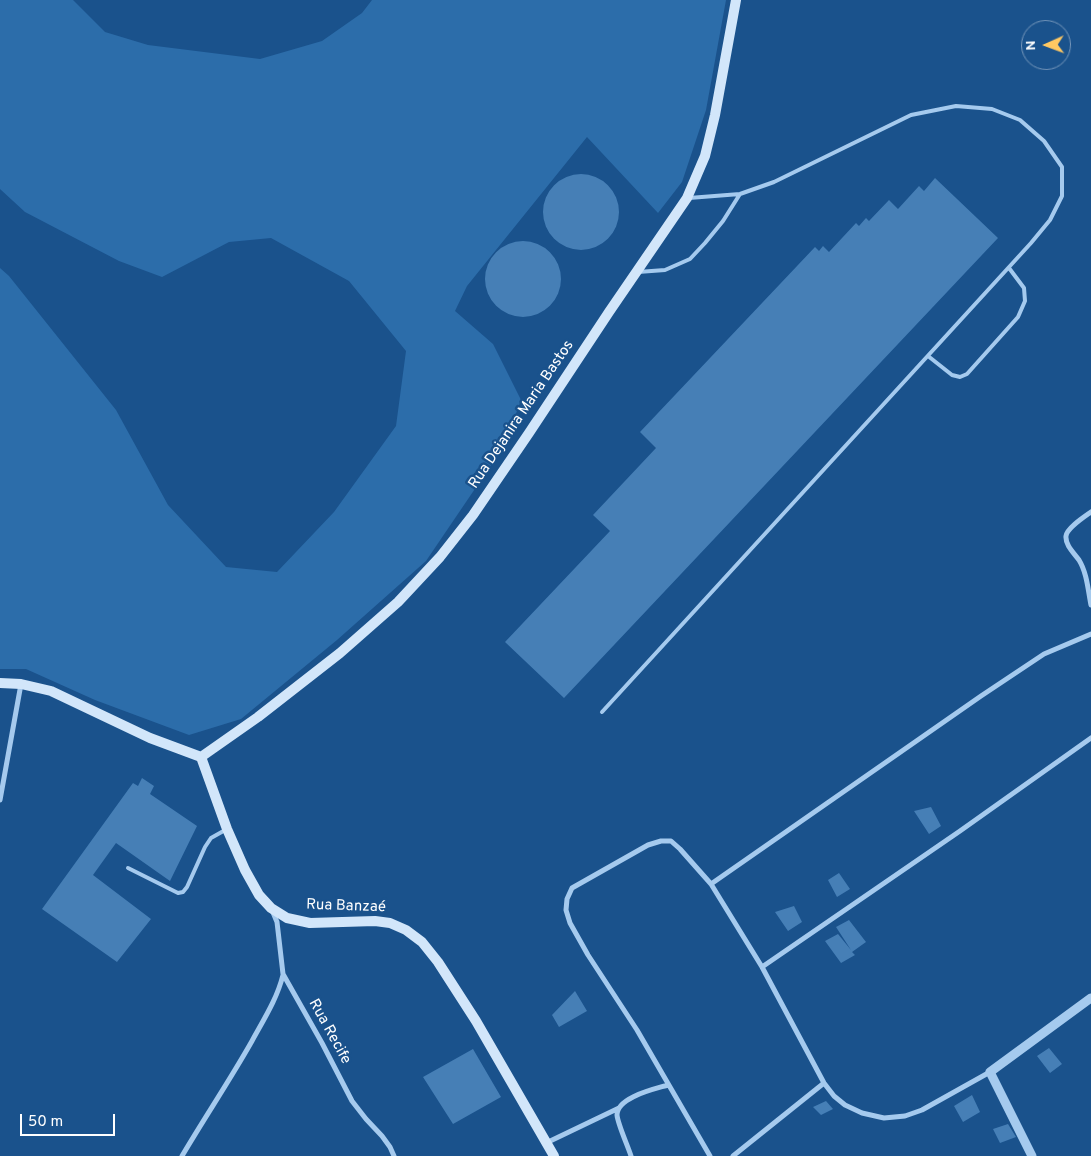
<!DOCTYPE html>
<html>
<head>
<meta charset="utf-8">
<style>
  body { margin:0 }
  #map { position:relative; width:1091px; height:1156px; overflow:hidden; background:#1a528c; font-family:Overpass,sans-serif }
  canvas { display:block }
  .north { position:absolute; left:1021px; top:20px; width:50px; height:50px; box-sizing:border-box; background:#1a528c; border:1px solid #7697ba; border-radius:50%; rotate:268deg; font-size:14px; font-weight:700; line-height:20px; text-align:center; color:#fff }
  .north::after { content:''; display:block; margin:auto; width:18px; height:22px; background:#ffc862; clip-path:polygon(50% 0,100% 100%,50% 72%,0 100%) }
  .scale { position:absolute; left:20px; top:1114px; width:95px; height:22px; box-sizing:border-box; border:2px solid #fff; border-top:0; padding-left:6px; font-size:15px; line-height:18px; white-space:nowrap; color:#fff; -webkit-text-stroke:4px #1a528c; paint-order:stroke }
</style>
</head>
<body>
<div id="map">
<canvas width="1091" height="1156"></canvas>
<div class="north">N</div>
<div class="scale">50 m</div>
</div>
<script>
const g = document.querySelector('canvas').getContext('2d');
g.lineJoin = 'round';
function paint(path, color) { g.fillStyle = color; g.fill(path, 'evenodd'); }
function strokePath(path, color, width, dash) { g.strokeStyle = color; g.lineWidth = width; g.lineCap = dash ? 'butt' : 'round'; g.setLineDash(dash || []); g.stroke(path); }
function drawText(font, color, halo, rows, align = 'center') {
  g.font = font + ' Overpass,sans-serif'; g.lineWidth = 5; g.setLineDash([]); g.textBaseline = 'middle'; g.strokeStyle = halo; g.fillStyle = color; for (const [text, x, y, turn = 0] of rows) {
    g.save(); g.translate(x, y); g.rotate((+turn || 0) * Math.PI / 180); g.textAlign = isNaN(turn) ? turn : align; if (halo) g.strokeText(text, 0, 0); g.fillText(text, 0, 0); g.restore();
  }
}
paint(new Path2D(`
  M 0,0 L 73,0 L 105,32 L 148,45 L 260,59 L 322,41 L 362,13 L 372,0 L 726,0 L 706,110 L 682,182 L 658,213 L 587,137 L 467,286 L 455,311 L 493,344 L 521,400 L 504,446 L 426,561 L 337,640 L 241,719 L 189,735 L 95,700 L 26,669 L 0,669 L 0,268 L 9,276 L 116,410 L 168,505 L 226,567 L 277,572 L 334,512 L 396,426 L 406,351 L 349,281 L 271,238 L 229,242 L 162,277 L 119,261 L 25,212 L 0,189 Z`), '#2c6daa');
paint(new Path2D(`
  M543 212a38 38 0 1 1 76 0a38 38 0 1 1-76 0Z
  M 935,178 L 998,238 L 564,698 L 505,642 L 610,531 L 593,515 L 656,448 L 640,432 L 815,247 L 819,251 L 823,246 L 829,252 L 856,223 L 859,226 L 866,218 L 869,221 L 889,200 L 898,209 L 919,186 L 924,191 Z
  M485 279a38 38 0 1 1 76 0a38 38 0 1 1-76 0Z
  M 142,778 L 154,786 L 150,794 L 197,826 L 170,881 L 116,843 L 93,875 L 151,919 L 117,962 L 42,909 L 133,783 L 138,786 Z
  M 931,807 L 941,826 L 929,834 L 914,811 Z
  M 839,873 L 850,889 L 837,897 L 828,880 Z
  M 794,906 L 802,922 L 788,931 L 775,912 Z
  M 849,920 L 866,942 L 852,952 L 855,955 L 841,963 L 825,941 L 838,934 L 851,950 L 836,927 Z
  M 575,991 L 587,1011 L 559,1027 L 552,1015 Z
  M 1049,1048 L 1062,1064 L 1050,1073 L 1037,1056 Z
  M 473,1049 L 501,1097 L 453,1124 L 423,1077 Z
  M 972,1095 L 980,1112 L 963,1122 L 954,1106 Z
  M 826,1101 L 833,1109 L 821,1115 L 813,1107 Z
  M 1008,1124 L 1016,1137 L 1000,1143 L 993,1129 Z`), '#467fb6');
strokePath(new Path2D(`
  M 638,272 L 665,270 L 690,259 L 705,243 L 723,221 L 740,194
  M 928,356 L 952,375 L 960,377 L 967,374 L 1018,317 L 1025,301 L 1024,288 L 1009,268
  M 602,712 L 1031,243 L 1050,220 L 1062,196 L 1062,167 L 1044,141 L 1020,120 L 992,109 L 956,106 L 911,115 L 774,182 L 740,194 L 689,198
  M 128,868 L 178,893 L 183,892 L 187,887 L 205,847 L 211,838 L 227,829`), '#a5caee', 4);
strokePath(new Path2D(`
  M 1091,512 C 1084,517 1067,528 1066,536 C 1065,545 1074,553 1079,560 C 1087,573 1088,590 1091,605
  M 0,800 L 21,684
  M 711,884 L 981,696 L 1044,654 L 1091,634
  M 272,910 L 277,922 L 283,974 L 322,1043 L 352,1101 L 366,1119 L 382,1136 L 390,1147 L 394,1156
  M 762,967 L 960,831 L 1091,738
  M 546,1143 L 619,1108
  M 182,1156 C 205,1117 230,1080 252,1041 C 264,1019 277,999 283,975
  M 631,1156 C 628,1146 618,1125 617,1115 C 617,1097 655,1089 668,1085
  M 710,1156 L 637,1030 L 588,955 L 570,923 L 566,910 L 567,899 L 572,888 L 648,845 L 661,841 L 671,841 L 680,849 L 711,884 L 762,967 L 824,1083 L 834,1096 L 845,1105 L 862,1113 L 884,1118 L 905,1116 L 922,1110 L 990,1072
  M 733,1156 L 824,1083`), '#a5caee', 5);
strokePath(new Path2D(`
  M 1032,1156 L 990,1072 L 1091,998`), '#a5caee', 9);
strokePath(new Path2D(`
  M 0,683 L 21,684 L 51,691 L 150,738 L 201,757
  M 201,757 L 258,717 L 340,653 L 398,602 L 440,557 L 473,515 L 529,433 L 609,312 L 687,198 L 705,156 L 715,115 L 736,0
  M 201,757 L 227,829 L 245,870 L 259,895 L 271,908 L 287,918 L 310,923 L 375,921 L 390,923 L 406,930 L 422,942 L 438,962 L 476,1021 L 554,1156`), '#d2e6fa', 10);
drawText('15px', '#fff', '#1a528c', [
  ["Rua Dejanira Maria Bastos",522,415,-56],
  ["Rua Banzaé",346,907,2],
  ["Rua Recife",329,1032,61]
]);
</script>
</body>
</html>
